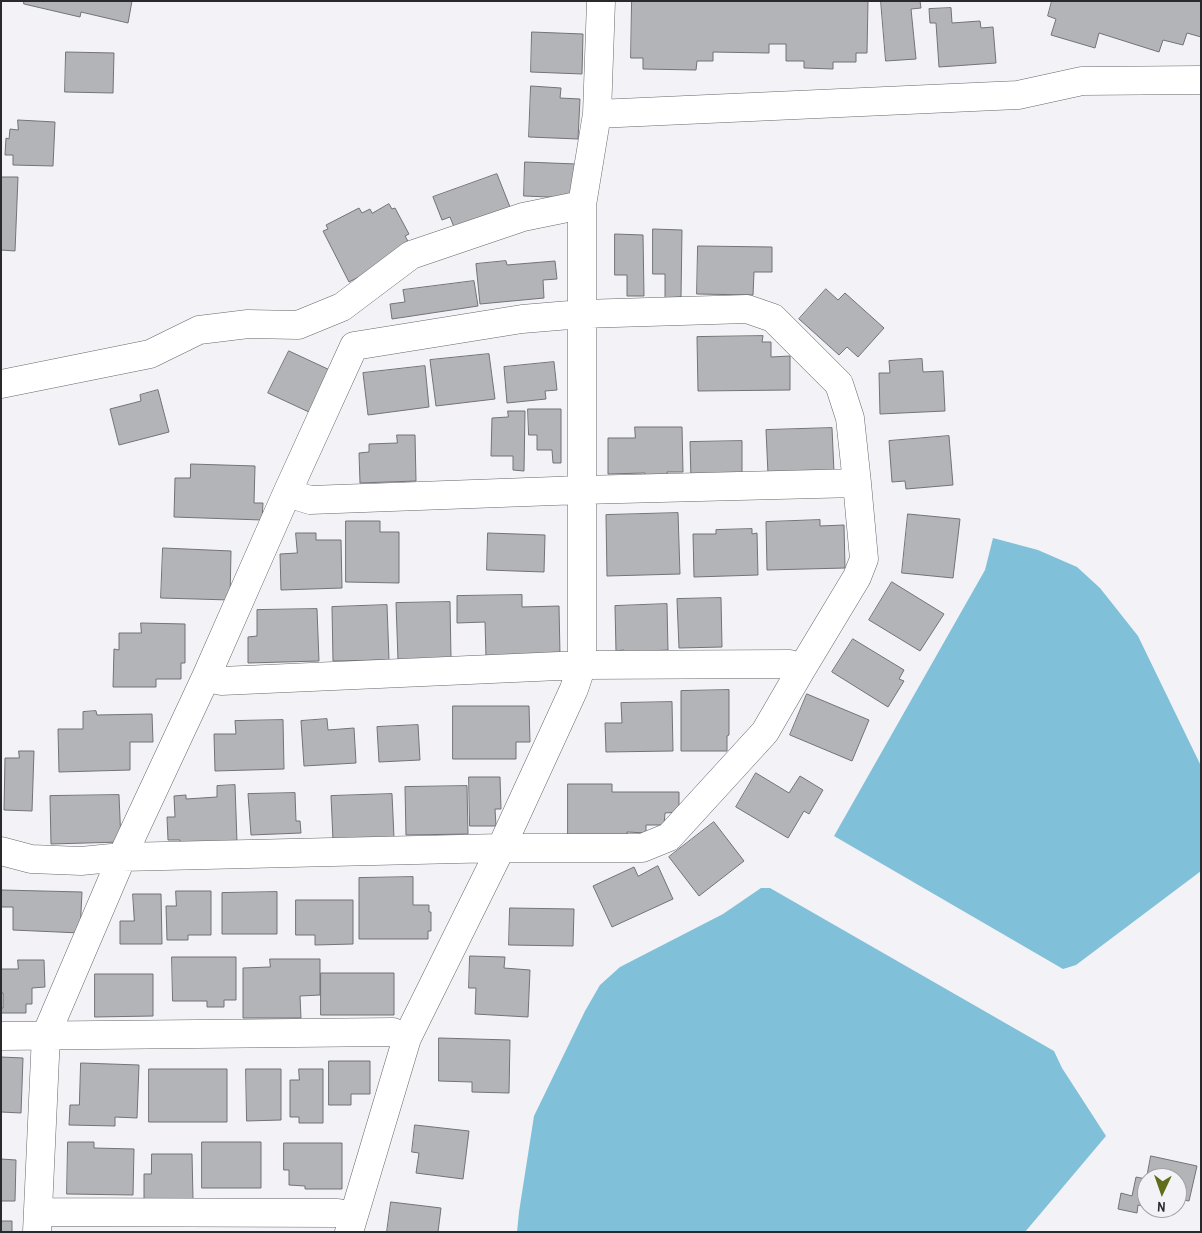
<!DOCTYPE html>
<html>
<head>
<meta charset="utf-8">
<style>
  body { margin:0 }
  #map { position:relative; width:1202px; height:1233px; overflow:hidden; background:#f3f2f7; font-family:"Archivo Narrow",sans-serif }
  canvas { display:block }
  .frame { position:absolute; inset:0; border:2px solid #2a2a2c; pointer-events:none }
  .north { position:absolute; left:1137px; top:1168px; width:50px; height:50px; box-sizing:border-box; background:#f3f2f7; border:1px solid #a3a2a6; border-radius:50%; rotate:183deg; font-size:14px; font-weight:700; line-height:20px; text-align:center; color:#2a2a2c }
  .north::after { content:''; display:block; margin:auto; width:18px; height:22px; background:#5e6e1a; clip-path:polygon(50% 0,100% 100%,50% 72%,0 100%) }
</style>
</head>
<body>
<div id="map">
<canvas width="1202" height="1233"></canvas>
<div class="frame"></div>
<div class="north">N</div>
</div>
<script>
const g = document.querySelector('canvas').getContext('2d');
g.lineJoin = 'round';
function paint(path, color) { g.fillStyle = color; g.fill(path, 'evenodd'); }
function strokePath(path, color, width, dash) { g.strokeStyle = color; g.lineWidth = width; g.lineCap = dash ? 'butt' : 'round'; g.setLineDash(dash || []); g.stroke(path); }
paint(new Path2D(`
  M 993,538 L 1038,550 L 1077,567 L 1100,588 L 1138,636 L 1201,766 L 1201,871 L 1076,965 L 1063,969 L 834,836 L 985,570 Z
  M 761,888 L 770,888 L 1054,1051 L 1062,1068 L 1106,1136 L 1025,1232 L 517,1232 L 519,1212 L 534,1116 L 585,1011 L 600,985 L 620,967 L 723,914 Z`), '#81c0d9');
const building = new Path2D(`
  M 24,1 L 132,1 L 128,23 L 81,12 L 80,17 L 24,4 Z
  M 632,1 L 868,1 L 867,53 L 856,53 L 856,62 L 833,62 L 833,69 L 804,68 L 804,61 L 786,61 L 786,44 L 769,44 L 769,53 L 713,52 L 713,61 L 697,61 L 696,70 L 643,69 L 643,58 L 631,58 Z
  M 881,1 L 920,1 L 921,8 L 911,9 L 916,59 L 886,61 Z
  M 1052,1 L 1201,1 L 1201,37 L 1187,33 L 1183,45 L 1163,40 L 1159,52 L 1099,33 L 1095,48 L 1051,35 L 1056,19 L 1048,16 Z
  M 951,8 L 952,23 L 980,21 L 981,28 L 993,27 L 996,63 L 939,67 L 936,23 L 930,23 L 929,9 Z
  M 532,32 L 583,34 L 582,74 L 531,72 Z
  M 66,52 L 114,53 L 113,93 L 65,92 Z
  M 531,86 L 561,88 L 560,98 L 580,99 L 578,139 L 529,137 Z
  M 18,120 L 55,122 L 53,166 L 13,165 L 13,155 L 5,155 L 6,138 L 9,139 L 10,129 L 18,130 Z
  M 525,162 L 576,164 L 574,198 L 524,196 Z
  M 497,174 L 510,207 L 454,227 L 450,217 L 442,220 L 433,197 Z
  M 1,177 L 18,177 L 15,251 L 1,250 Z
  M 389,204 L 392,209 L 395,208 L 409,234 L 405,236 L 409,243 L 396,257 L 349,282 L 323,231 L 328,229 L 326,225 L 359,208 L 362,213 L 370,209 L 372,213 Z
  M 653,229 L 682,230 L 681,297 L 665,298 L 665,274 L 653,274 Z
  M 615,234 L 643,235 L 644,296 L 627,296 L 627,275 L 615,275 Z
  M 698,246 L 772,247 L 772,272 L 754,272 L 753,295 L 697,294 Z
  M 506,261 L 507,265 L 555,261 L 557,279 L 543,280 L 544,298 L 480,304 L 476,264 Z
  M 474,281 L 478,306 L 392,319 L 390,304 L 405,302 L 403,290 Z
  M 826,289 L 838,300 L 845,293 L 884,328 L 858,357 L 847,347 L 839,355 L 799,319 Z
  M 763,336 L 762,342 L 771,342 L 771,357 L 790,356 L 790,390 L 698,391 L 697,337 Z
  M 289,351 L 332,371 L 311,413 L 268,393 Z
  M 489,354 L 495,399 L 436,406 L 430,360 Z
  M 922,359 L 923,372 L 943,371 L 945,411 L 880,414 L 879,373 L 890,373 L 889,361 Z
  M 554,362 L 557,390 L 545,391 L 546,399 L 507,403 L 504,367 Z
  M 425,366 L 429,407 L 368,415 L 363,373 Z
  M 158,390 L 169,432 L 119,445 L 110,409 L 141,401 L 140,395 Z
  M 528,409 L 561,409 L 561,463 L 553,463 L 552,450 L 537,450 L 537,435 L 529,435 Z
  M 508,411 L 525,411 L 524,471 L 513,470 L 513,456 L 491,456 L 492,418 L 508,417 Z
  M 635,427 L 682,427 L 683,472 L 667,472 L 667,479 L 646,479 L 645,473 L 608,474 L 608,438 L 635,438 Z
  M 832,428 L 834,472 L 768,474 L 766,430 Z
  M 397,435 L 415,435 L 416,481 L 360,483 L 359,453 L 369,452 L 369,444 L 397,443 Z
  M 949,436 L 953,485 L 906,489 L 905,481 L 892,482 L 889,441 Z
  M 742,441 L 742,478 L 691,479 L 690,442 Z
  M 191,464 L 255,466 L 254,503 L 263,503 L 262,520 L 174,517 L 175,478 L 190,478 Z
  M 678,513 L 680,574 L 607,576 L 606,515 Z
  M 908,514 L 960,519 L 953,578 L 902,573 Z
  M 820,520 L 820,526 L 844,525 L 845,568 L 767,570 L 766,522 Z
  M 346,521 L 380,521 L 380,532 L 399,532 L 399,583 L 346,582 Z
  M 752,529 L 752,534 L 757,533 L 758,575 L 694,577 L 693,534 L 716,534 L 716,530 Z
  M 296,533 L 316,533 L 316,540 L 341,540 L 342,588 L 281,590 L 280,554 L 297,553 Z
  M 488,533 L 545,535 L 544,572 L 487,570 Z
  M 163,548 L 231,551 L 230,600 L 161,598 Z
  M 892,582 L 944,614 L 920,651 L 869,620 Z
  M 522,595 L 522,607 L 559,606 L 560,655 L 486,657 L 485,622 L 457,623 L 457,596 Z
  M 721,598 L 722,647 L 679,648 L 677,599 Z
  M 450,602 L 451,658 L 398,660 L 396,603 Z
  M 667,604 L 668,650 L 648,651 L 624,660 L 624,650 L 616,651 L 615,606 Z
  M 387,605 L 389,660 L 333,661 L 332,607 Z
  M 317,609 L 319,661 L 248,663 L 248,637 L 257,636 L 257,610 Z
  M 141,623 L 185,624 L 185,663 L 181,663 L 181,679 L 156,679 L 156,687 L 113,687 L 114,649 L 119,650 L 119,633 L 141,633 Z
  M 853,639 L 904,670 L 899,679 L 904,681 L 888,707 L 832,672 Z
  M 729,690 L 729,735 L 727,736 L 727,751 L 681,751 L 681,691 Z
  M 807,694 L 869,720 L 852,761 L 790,735 Z
  M 672,702 L 673,751 L 606,752 L 605,723 L 622,723 L 621,703 Z
  M 453,706 L 529,706 L 530,742 L 516,742 L 516,759 L 453,759 Z
  M 96,711 L 97,715 L 152,714 L 153,742 L 130,742 L 130,770 L 59,772 L 58,729 L 83,729 L 83,712 Z
  M 327,719 L 328,730 L 354,728 L 356,763 L 304,766 L 301,721 Z
  M 283,720 L 284,769 L 215,771 L 214,734 L 236,734 L 235,721 Z
  M 418,725 L 420,760 L 379,762 L 377,727 Z
  M 19,751 L 34,751 L 32,811 L 4,810 L 5,758 L 19,758 Z
  M 756,773 L 789,793 L 800,776 L 823,790 L 809,814 L 804,811 L 788,838 L 736,807 Z
  M 469,777 L 500,777 L 501,809 L 495,809 L 496,826 L 470,826 Z
  M 568,784 L 612,784 L 612,792 L 679,792 L 679,812 L 665,813 L 664,825 L 646,825 L 646,833 L 627,832 L 627,842 L 568,841 Z
  M 235,785 L 237,842 L 180,844 L 180,840 L 168,840 L 167,817 L 175,817 L 174,796 L 186,795 L 186,799 L 217,797 L 217,786 Z
  M 467,786 L 468,834 L 406,835 L 405,787 Z
  M 295,793 L 296,821 L 300,821 L 301,833 L 251,835 L 248,794 Z
  M 392,794 L 394,838 L 333,840 L 331,796 Z
  M 119,795 L 121,842 L 51,844 L 50,796 Z
  M 714,822 L 744,861 L 699,896 L 669,857 Z
  M 658,866 L 673,899 L 612,927 L 593,886 L 634,867 L 638,876 Z
  M 413,877 L 413,905 L 429,905 L 429,912 L 431,912 L 431,931 L 428,931 L 428,939 L 359,939 L 359,878 Z
  M 2,890 L 82,892 L 80,933 L 13,930 L 13,907 L 1,907 Z
  M 176,891 L 211,891 L 211,935 L 188,935 L 188,940 L 167,940 L 166,906 L 176,906 Z
  M 277,892 L 277,934 L 222,934 L 222,893 Z
  M 133,894 L 161,894 L 162,944 L 120,944 L 120,921 L 134,921 Z
  M 296,900 L 353,900 L 353,944 L 315,945 L 315,935 L 296,935 Z
  M 510,908 L 574,909 L 573,946 L 509,945 Z
  M 470,956 L 505,957 L 504,968 L 530,970 L 528,1017 L 475,1014 L 476,988 L 469,988 Z
  M 172,957 L 236,957 L 236,1000 L 224,1000 L 224,1007 L 207,1007 L 207,1001 L 173,1001 Z
  M 270,959 L 320,959 L 320,995 L 300,996 L 301,1018 L 243,1018 L 243,968 L 270,967 Z
  M 18,960 L 44,960 L 45,987 L 32,988 L 32,1004 L 26,1004 L 26,1013 L 1,1013 L 1,1008 L 3,1008 L 3,993 L 1,993 L 1,969 L 18,969 Z
  M 321,973 L 394,973 L 394,1015 L 321,1015 Z
  M 95,974 L 153,974 L 153,1016 L 95,1017 Z
  M 439,1038 L 510,1040 L 509,1093 L 472,1092 L 472,1082 L 439,1081 Z
  M 1,1057 L 23,1058 L 21,1113 L 1,1112 Z
  M 329,1061 L 370,1061 L 370,1094 L 351,1094 L 351,1105 L 329,1105 Z
  M 81,1063 L 139,1065 L 137,1118 L 115,1117 L 115,1126 L 69,1125 L 70,1105 L 79,1105 Z
  M 149,1069 L 227,1069 L 227,1122 L 149,1122 Z
  M 246,1069 L 281,1069 L 281,1120 L 247,1121 Z
  M 299,1069 L 323,1069 L 323,1123 L 299,1123 L 299,1117 L 290,1117 L 290,1080 L 299,1080 Z
  M 415,1125 L 469,1131 L 463,1179 L 416,1173 L 419,1153 L 412,1152 Z
  M 68,1142 L 94,1142 L 94,1148 L 134,1149 L 133,1195 L 67,1194 Z
  M 202,1142 L 261,1142 L 261,1188 L 202,1188 Z
  M 284,1143 L 342,1143 L 342,1189 L 305,1189 L 305,1186 L 289,1185 L 289,1170 L 284,1170 Z
  M 152,1154 L 192,1154 L 193,1199 L 144,1199 L 144,1174 L 151,1174 Z
  M 1151,1156 L 1197,1166 L 1189,1201 L 1178,1199 L 1177,1203 L 1177,1178 L 1147,1178 L 1147,1207 L 1138,1205 L 1137,1213 L 1118,1209 L 1121,1193 L 1132,1196 L 1136,1177 L 1146,1179 Z
  M 1,1159 L 16,1160 L 15,1201 L 1,1201 Z
  M 391,1202 L 441,1208 L 438,1232 L 387,1232 Z
  M 1150,1208 L 1176,1208 L 1174,1214 Z
  M 1,1221 L 12,1221 L 12,1232 L 1,1232 Z`);
paint(building, '#b2b4b8');
strokePath(building, '#717377', 1);
const minor = new Path2D(`
  M 597,114 L 1018,95 L 1082,81 L 1201,80
  M 1,384 L 150,354 L 199,330 L 248,324 L 298,325 L 342,307 L 411,255 L 523,217 L 582,205
  M 287,493 L 310,500 L 582,490 L 857,483 L 864,559 L 857,577 L 801,670
  M 1,851 L 31,859 L 81,861 L 122,857 L 501,848 L 642,848 L 669,837 L 765,732 L 801,670 L 790,664 L 582,665 L 221,681 L 206,677
  M 1,1036 L 393,1032 L 407,1038
  M 38,1212 L 338,1213 L 353,1217
  M 37,1232 L 46,1035 L 122,857 L 206,677 L 287,493 L 354,346 L 522,319 L 582,314 L 747,309 L 773,318 L 839,384 L 850,418 L 857,483
  M 349,1232 L 407,1038 L 501,848 L 574,689 L 582,665 L 582,205 L 597,114 L 601,1`);
strokePath(minor, '#67676b', 29);
strokePath(minor, '#fff', 28);
</script>
</body>
</html>
